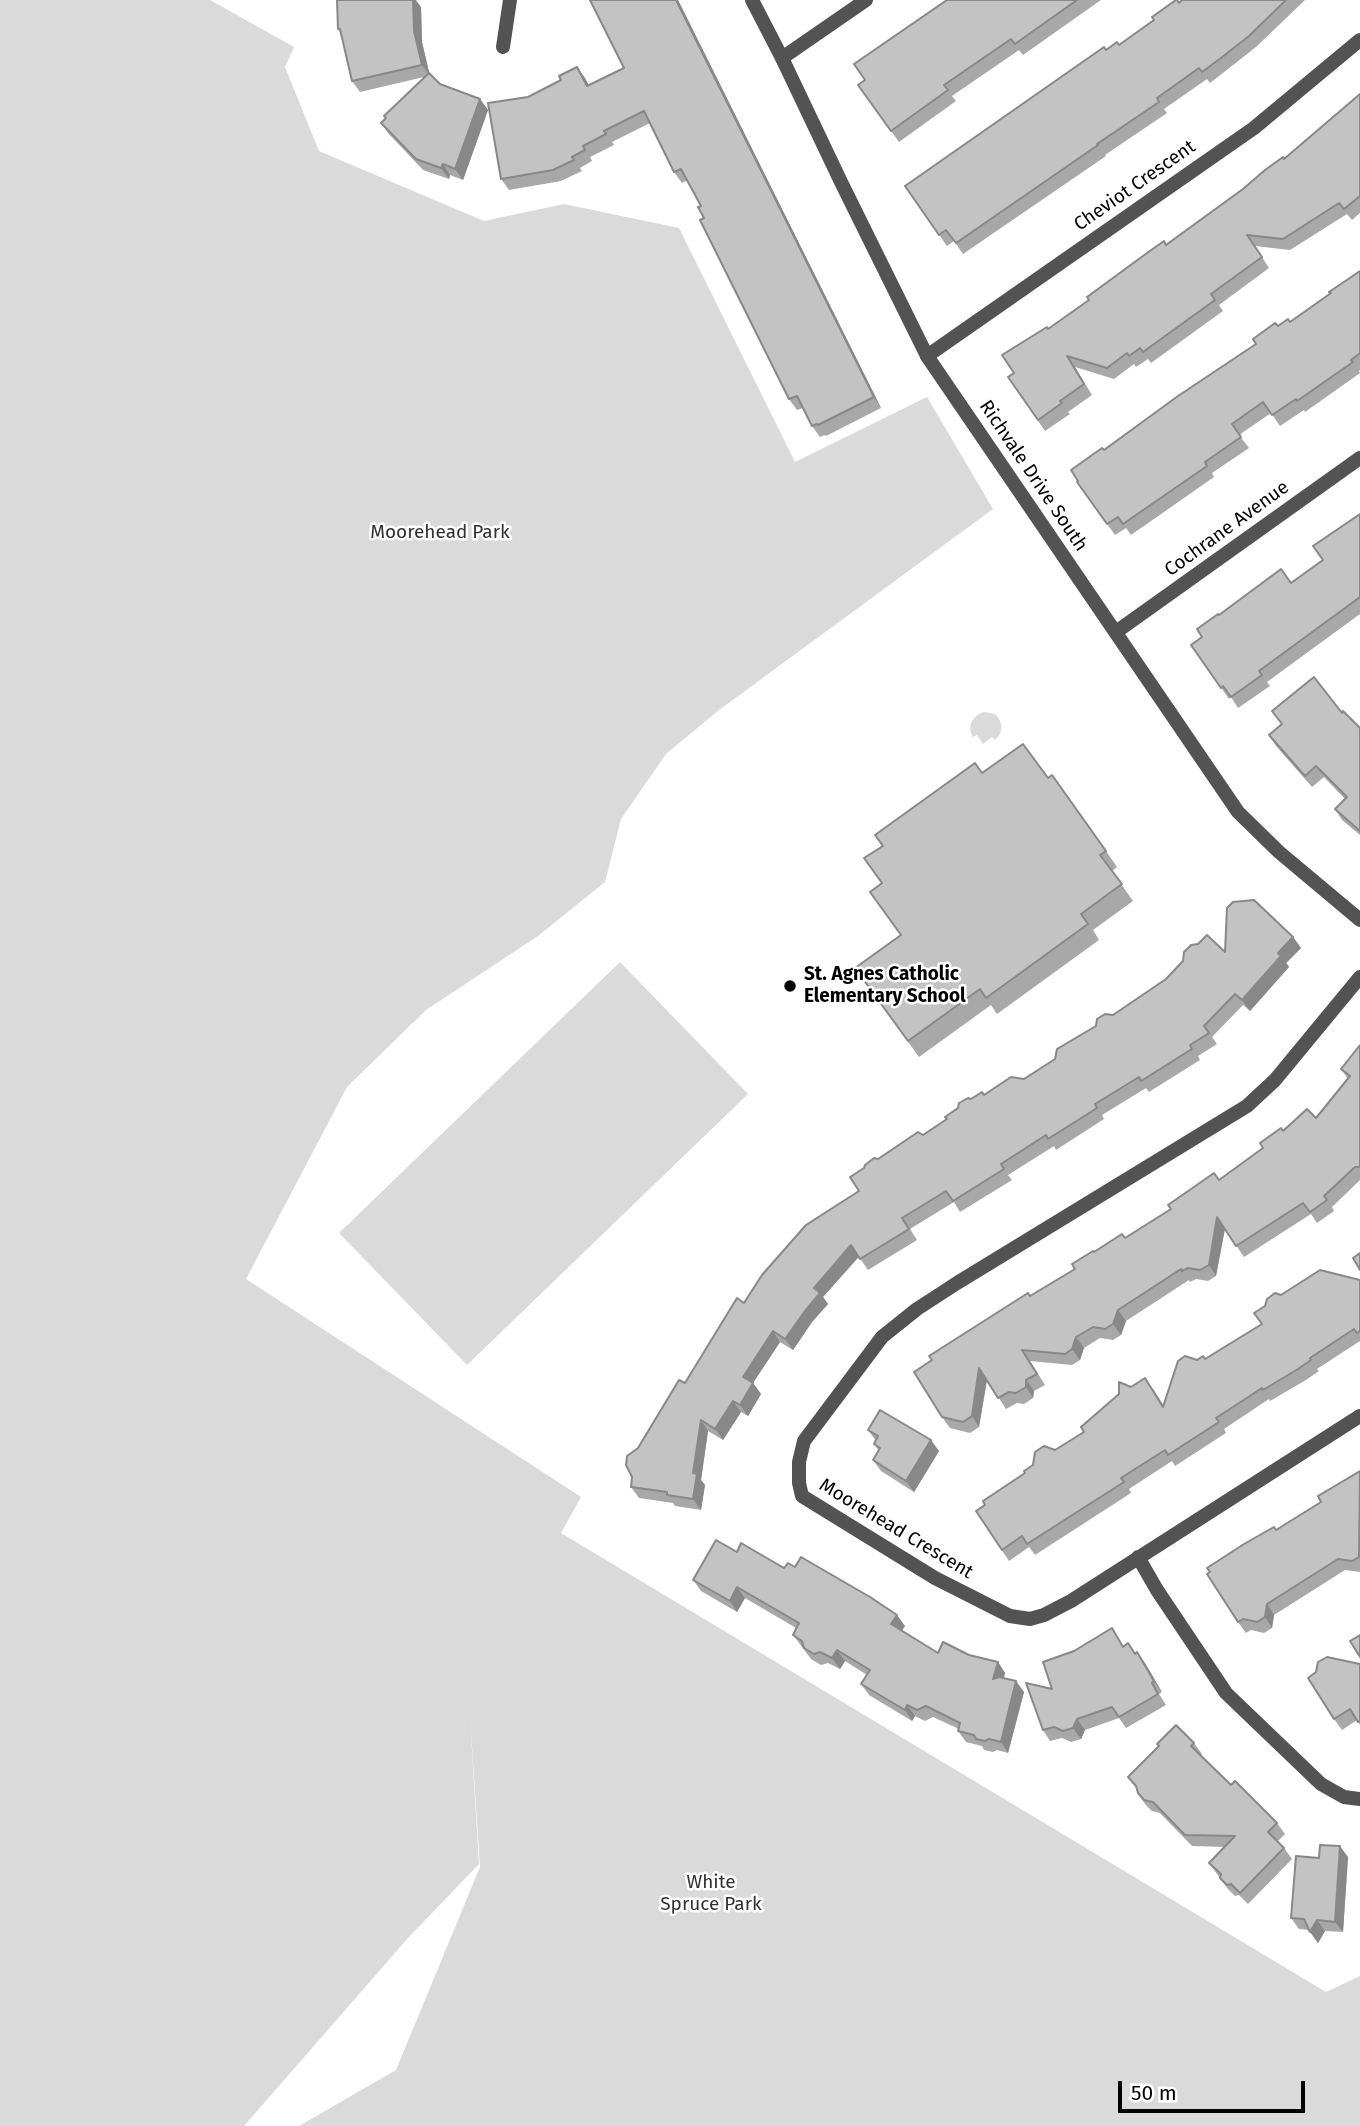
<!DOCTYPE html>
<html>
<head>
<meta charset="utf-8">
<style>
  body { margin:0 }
  #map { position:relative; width:1360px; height:2126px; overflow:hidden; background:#fff; font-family:"Fira Sans",sans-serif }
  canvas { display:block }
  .scale { position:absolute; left:1118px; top:2081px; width:187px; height:32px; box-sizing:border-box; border:4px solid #000; border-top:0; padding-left:9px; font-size:21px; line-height:24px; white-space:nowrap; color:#000; -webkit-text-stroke:5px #fff; paint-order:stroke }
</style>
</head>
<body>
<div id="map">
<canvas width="1360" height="2126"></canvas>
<div class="scale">50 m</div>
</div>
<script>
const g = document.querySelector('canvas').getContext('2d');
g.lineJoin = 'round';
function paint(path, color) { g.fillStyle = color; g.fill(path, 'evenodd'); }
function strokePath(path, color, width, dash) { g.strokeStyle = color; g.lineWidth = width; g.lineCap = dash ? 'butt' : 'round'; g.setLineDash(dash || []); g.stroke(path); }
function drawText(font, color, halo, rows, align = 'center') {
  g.font = font + ' "Fira Sans",sans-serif'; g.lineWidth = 5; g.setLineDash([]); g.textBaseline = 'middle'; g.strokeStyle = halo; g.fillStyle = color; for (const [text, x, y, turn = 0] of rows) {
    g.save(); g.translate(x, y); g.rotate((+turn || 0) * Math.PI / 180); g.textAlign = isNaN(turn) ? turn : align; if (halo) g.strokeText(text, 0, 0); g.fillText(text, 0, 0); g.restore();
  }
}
paint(new Path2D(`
  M 0,0 L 210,0 L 294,47 L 285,67 L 319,151 L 484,221 L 564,204 L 679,228 L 795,462 L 927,397 L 993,509 L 719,710 L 666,754 L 621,819 L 605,882 L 538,936 L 426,1010 L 347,1087 L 246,1279 L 581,1497 L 561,1533 L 1326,1992 L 1360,1976 L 1360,2126 L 299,2126 L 396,2070 L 480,1867 L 469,1701 L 479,1864 L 408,1938 L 244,2126 L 0,2126 Z
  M 984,712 L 995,714 C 1003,722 1004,732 995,740 L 992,737 L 983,744 L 977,735 L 973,737 C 967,726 972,716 984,712 Z
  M 620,962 L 748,1094 L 467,1365 L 339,1233 Z`), '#dadada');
strokePath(new Path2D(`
  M 503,47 L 510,0
  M 782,58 L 866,0
  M 927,356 L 1254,128 L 1360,40
  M 1116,632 L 1360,458
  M 1360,977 L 1275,1080 L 1247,1106 L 957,1283 L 917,1309 L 882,1337 L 804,1441 L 799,1462 L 799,1483 L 802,1496 L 935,1578 L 1010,1616 L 1030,1619 L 1044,1615 L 1071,1601 L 1360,1416
  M 1138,1557 L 1157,1590 L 1226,1693 L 1321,1784 L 1344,1797 L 1360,1799`), '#535353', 14);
strokePath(new Path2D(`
  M 752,0 L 782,58 L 841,182 L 927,356 L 1238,812 L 1279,852 L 1360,920`), '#535353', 14);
paint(new Path2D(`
  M 590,0 L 678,0 L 881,408 L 826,436 L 825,435 L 820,437 L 812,426 L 803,408 L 797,410 L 789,399 L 704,218 L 701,206 L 688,180 L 682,183 L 674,172 L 650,123 L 612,142 L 614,145 L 590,157 L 592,161 L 580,168 L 582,171 L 561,181 L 509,190 L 501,179 L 528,97 L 561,80 L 585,78 L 589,86 L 624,68 Z
  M 947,0 L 1101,0 L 1023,55 L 1019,50 L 952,96 L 956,101 L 899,142 L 858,85 L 865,80 Z
  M 1182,0 L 1305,0 L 1256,47 L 1228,69 L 1210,83 L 1207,79 L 1164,109 L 1167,113 L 1105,155 L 1106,156 L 963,254 L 954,241 L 947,246 L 905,186 L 1106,50 L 1119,45 Z
  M 421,7 L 422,42 L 429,73 L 440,84 L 480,99 L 488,110 L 463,180 L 450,175 L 449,179 L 423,170 L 389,134 L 381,123 L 424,77 L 360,92 L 352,81 L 342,35 L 338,29 Z
  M 1360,94 L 1360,213 L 1352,220 L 1347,214 L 1290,250 L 1255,246 L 1269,268 L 1219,305 L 1223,311 L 1151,363 L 1148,359 L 1136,367 L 1134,364 L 1114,379 L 1075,367 L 1092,395 L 1068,412 L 1070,414 L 1045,431 L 1008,377 L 1014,373 L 1048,329 L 1284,159 Z
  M 1360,271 L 1360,370 L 1359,371 L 1360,373 L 1305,412 L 1304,410 L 1280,426 L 1271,413 L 1239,435 L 1249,448 L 1212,473 L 1214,477 L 1131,535 L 1126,528 L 1115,535 L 1077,482 L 1104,450 L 1256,344 L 1278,326 L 1290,322 L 1331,293 Z
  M 1360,514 L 1360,614 L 1267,682 L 1270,686 L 1238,708 L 1231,697 L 1229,699 L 1191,645 L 1202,637 L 1219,615 L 1291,583 L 1323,560 Z
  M 1272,711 L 1342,713 L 1360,728 L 1360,835 L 1342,820 L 1335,809 L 1345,799 L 1324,777 L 1312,787 L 1276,746 L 1269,735 L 1282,724 Z
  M 982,773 L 1048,778 L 1106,851 L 1117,867 L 1112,871 L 1133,901 L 1093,930 L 1099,940 L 997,1014 L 991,1005 L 919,1057 L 855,968 L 901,935 Z
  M 1293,937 L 1301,948 L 1286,963 L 1289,967 L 1250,1011 L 1243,1005 L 1212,1037 L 1217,1044 L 1198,1056 L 1200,1060 L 1149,1092 L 1146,1088 L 1102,1115 L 1104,1119 L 1056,1150 L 1054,1146 L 1008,1175 L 1012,1180 L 960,1212 L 954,1202 L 910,1229 L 917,1240 L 868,1270 L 859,1257 L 823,1297 L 828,1304 L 812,1322 L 793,1350 L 780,1342 L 753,1383 L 761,1394 L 748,1416 L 741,1412 L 723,1440 L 708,1431 L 701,1480 L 705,1485 L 701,1510 L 675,1506 L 673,1503 L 639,1498 L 631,1487 L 638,1448 L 744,1303 L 859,1191 L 878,1159 L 923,1135 L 947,1119 L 971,1099 L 1024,1079 L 1055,1059 L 1096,1026 L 1113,1015 L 1225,952 Z
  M 1360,1045 L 1360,1180 L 1332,1207 L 1334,1211 L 1317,1223 L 1311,1214 L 1244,1257 L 1225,1229 L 1216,1276 L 1208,1281 L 1196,1279 L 1190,1282 L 1189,1280 L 1126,1321 L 1121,1335 L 1113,1340 L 1100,1338 L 1084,1348 L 1080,1360 L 1072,1365 L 1030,1361 L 1045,1385 L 1034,1391 L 1033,1398 L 1024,1404 L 1017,1403 L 1006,1409 L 987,1380 L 979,1427 L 970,1433 L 950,1428 L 942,1417 L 1030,1296 L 1075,1269 L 1094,1252 L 1125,1238 L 1219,1180 L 1263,1148 L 1283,1131 L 1316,1118 L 1348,1079 L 1341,1069 Z
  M 1360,1280 L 1360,1341 L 1317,1369 L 1319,1371 L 1306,1380 L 1270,1401 L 1269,1399 L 1224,1429 L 1226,1433 L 1175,1466 L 1172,1461 L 1129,1489 L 1131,1493 L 1035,1555 L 1029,1547 L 1009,1561 L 976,1511 L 1055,1450 L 1084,1432 L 1131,1387 L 1153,1389 L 1164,1406 L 1197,1360 L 1205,1359 L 1262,1324 L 1281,1295 Z
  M 868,1430 L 939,1451 L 914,1492 L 881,1471 L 873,1460 L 879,1451 L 874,1444 L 876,1441 Z
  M 1360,1471 L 1360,1572 L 1345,1570 L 1274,1615 L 1272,1628 L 1264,1633 L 1251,1630 L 1246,1633 L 1238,1622 L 1276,1530 L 1321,1502 Z
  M 737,1552 L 784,1568 L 795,1567 L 905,1626 L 901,1631 L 938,1653 L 969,1655 L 998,1662 L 1005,1673 L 1004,1678 L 1024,1692 L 1008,1753 L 997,1750 L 993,1752 L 984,1750 L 982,1746 L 966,1742 L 958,1731 L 959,1729 L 933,1717 L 925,1721 L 915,1716 L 912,1721 L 869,1695 L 861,1684 L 867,1675 L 845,1661 L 840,1669 L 828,1663 L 821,1665 L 811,1659 L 793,1635 L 796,1628 L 745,1598 L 737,1612 L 701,1591 L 693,1580 Z
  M 1119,1639 L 1123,1646 L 1128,1643 L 1135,1653 L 1137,1652 L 1162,1692 L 1159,1694 L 1166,1705 L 1126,1728 L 1119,1718 L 1085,1730 L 1081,1739 L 1071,1742 L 1062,1738 L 1050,1741 L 1043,1730 L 1052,1689 Z
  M 1360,1664 L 1360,1725 L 1357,1720 L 1342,1730 L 1334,1719 Z
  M 1194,1743 L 1202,1754 L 1201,1755 L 1231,1785 L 1277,1823 L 1285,1834 L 1278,1841 L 1284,1848 L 1292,1859 L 1248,1904 L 1239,1895 L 1235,1896 L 1228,1889 L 1209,1863 L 1225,1847 L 1192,1846 L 1160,1813 L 1152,1811 L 1145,1804 L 1138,1793 L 1137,1789 L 1128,1777 Z
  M 1348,1857 L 1343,1932 L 1325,1931 L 1318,1943 L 1309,1930 L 1299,1929 L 1291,1918 L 1319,1858 Z`), '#a8a8a8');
paint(new Path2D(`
  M 413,0 L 416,0 L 421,7 L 422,42 L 430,76 L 422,65 L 414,31 Z
  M 676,0 L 678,0 L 881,408 L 874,397 Z
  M 577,67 L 585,78 L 595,97 L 587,86 Z
  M 480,99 L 488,110 L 463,180 L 455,169 Z
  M 443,164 L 450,175 L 449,179 L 441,168 Z
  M 1293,937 L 1301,948 L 1286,963 L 1289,967 L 1250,1011 L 1242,1000 L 1278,953 Z
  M 1217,1217 L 1225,1228 L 1216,1276 L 1209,1265 Z
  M 851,1245 L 859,1256 L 823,1297 L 828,1304 L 812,1322 L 793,1350 L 785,1339 L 814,1288 Z
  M 1118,1310 L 1126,1321 L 1121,1335 L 1113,1324 Z
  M 773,1331 L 780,1342 L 753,1383 L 761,1394 L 748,1416 L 740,1405 L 743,1377 Z
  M 1076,1337 L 1084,1348 L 1080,1360 L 1072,1349 Z
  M 979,1368 L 987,1379 L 979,1427 L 972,1416 Z
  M 1026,1380 L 1034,1391 L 1033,1398 L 1026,1387 Z
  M 733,1401 L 741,1412 L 723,1440 L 715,1429 Z
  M 701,1420 L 708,1431 L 701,1480 L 705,1485 L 701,1510 L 693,1499 L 693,1473 Z
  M 931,1440 L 939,1451 L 914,1492 L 906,1481 Z
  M 737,1587 L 745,1598 L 737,1612 L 730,1601 Z
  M 1267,1604 L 1274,1615 L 1272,1628 L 1265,1617 Z
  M 897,1615 L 905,1626 L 899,1635 L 891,1624 Z
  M 837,1650 L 845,1661 L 840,1669 L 832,1658 Z
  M 1137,1652 L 1145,1663 L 1162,1692 L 1154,1681 Z
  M 998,1662 L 1005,1673 L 1001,1690 L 993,1679 Z
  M 1016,1681 L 1024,1692 L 1008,1753 L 1001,1742 Z
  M 907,1705 L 915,1716 L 912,1721 L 905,1710 Z
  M 1077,1719 L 1085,1730 L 1081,1739 L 1073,1728 Z
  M 1340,1846 L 1348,1857 L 1343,1932 L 1335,1922 Z
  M 1317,1920 L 1325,1931 L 1318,1943 L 1310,1932 Z`), '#888');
const building = new Path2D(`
  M 337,0 L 413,0 L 414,31 L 422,65 L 352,81 L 340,29 L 338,29 Z
  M 590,0 L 676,0 L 874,397 L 818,425 L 817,424 L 812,426 L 797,396 L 789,399 L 700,220 L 704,218 L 698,207 L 701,206 L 681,169 L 674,172 L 644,111 L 604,131 L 606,134 L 583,146 L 585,150 L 572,157 L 574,160 L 553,170 L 501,179 L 488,103 L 528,97 L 561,80 L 559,76 L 577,67 L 587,86 L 624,68 Z
  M 947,0 L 1077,0 L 1015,44 L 1011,39 L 944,85 L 948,90 L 891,131 L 858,85 L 865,80 L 854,64 Z
  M 1176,0 L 1177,0 L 1179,3 L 1182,0 L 1286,0 L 1249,36 L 1221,58 L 1202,72 L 1199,68 L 1157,98 L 1159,102 L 1097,144 L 1098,145 L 956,243 L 946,230 L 939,235 L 905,186 L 1104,47 L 1106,50 L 1117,42 L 1119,45 L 1154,20 L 1152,17 Z
  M 429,73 L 440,84 L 480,99 L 455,169 L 443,164 L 441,168 L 416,159 L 381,123 L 386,118 L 384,116 Z
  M 1360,94 L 1360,196 L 1344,209 L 1339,203 L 1283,239 L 1247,235 L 1262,257 L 1211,294 L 1215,300 L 1143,352 L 1140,348 L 1129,356 L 1127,353 L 1107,368 L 1067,356 L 1084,384 L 1060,401 L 1062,403 L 1038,420 L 1008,377 L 1014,373 L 1002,355 L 1047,327 L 1048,329 L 1089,300 L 1087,297 L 1147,253 L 1164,241 L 1166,245 L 1243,189 L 1265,170 L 1283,157 L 1284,159 Z
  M 1360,271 L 1360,353 L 1351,360 L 1353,362 L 1297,401 L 1296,399 L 1272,415 L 1263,402 L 1232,424 L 1241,437 L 1205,462 L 1207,466 L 1123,524 L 1118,517 L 1107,524 L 1077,482 L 1078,481 L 1071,470 L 1102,448 L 1104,450 L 1178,396 L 1256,344 L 1253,339 L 1275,323 L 1278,326 L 1288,319 L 1290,322 L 1331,293 L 1329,292 Z
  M 1360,514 L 1360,597 L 1259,671 L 1262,675 L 1231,697 L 1223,686 L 1221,688 L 1191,645 L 1202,637 L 1197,629 L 1218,614 L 1219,615 L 1281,569 L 1291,583 L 1323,560 L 1313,546 Z
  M 1314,677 L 1342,713 L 1343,711 L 1360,728 L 1360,831 L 1335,809 L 1347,797 L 1316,766 L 1305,776 L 1269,735 L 1282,724 L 1272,711 Z
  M 1023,744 L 1048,778 L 1052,775 L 1106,851 L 1100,855 L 1122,884 L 1081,914 L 1088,924 L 986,998 L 980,989 L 908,1041 L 855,968 L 901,935 L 870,892 L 882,883 L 864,858 L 883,846 L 875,835 L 975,763 L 982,773 Z
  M 1254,900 L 1293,937 L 1278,953 L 1281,956 L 1242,1000 L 1235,994 L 1204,1026 L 1209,1033 L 1190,1045 L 1192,1049 L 1141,1081 L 1139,1077 L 1095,1104 L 1097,1108 L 1048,1139 L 1046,1135 L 1001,1164 L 1004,1169 L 953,1201 L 946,1191 L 902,1218 L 909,1229 L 860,1259 L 851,1245 L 814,1288 L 820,1293 L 805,1311 L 785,1339 L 773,1331 L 743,1377 L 753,1383 L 740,1405 L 733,1401 L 715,1429 L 701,1420 L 693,1473 L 697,1474 L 693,1499 L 667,1495 L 667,1492 L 631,1487 L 632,1477 L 626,1465 L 627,1456 L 638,1448 L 679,1380 L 685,1383 L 737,1298 L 744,1303 L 762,1275 L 806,1225 L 859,1191 L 850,1177 L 864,1168 L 865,1165 L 874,1158 L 878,1159 L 918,1132 L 923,1135 L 947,1119 L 945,1117 L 958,1108 L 959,1103 L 968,1098 L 971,1099 L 982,1092 L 984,1095 L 1011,1077 L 1024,1079 L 1055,1059 L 1057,1049 L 1096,1026 L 1097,1019 L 1105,1014 L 1113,1015 L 1166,979 L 1183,961 L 1184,952 L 1191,945 L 1198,944 L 1207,935 L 1225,952 L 1227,908 L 1233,902 Z
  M 1360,1045 L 1360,1166 L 1359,1167 L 1355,1167 L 1324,1196 L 1327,1200 L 1310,1212 L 1303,1203 L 1236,1246 L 1217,1217 L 1209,1265 L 1200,1270 L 1188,1268 L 1182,1271 L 1181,1269 L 1118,1310 L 1113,1324 L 1105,1329 L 1093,1327 L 1076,1337 L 1072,1349 L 1065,1354 L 1022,1350 L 1037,1374 L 1026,1380 L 1026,1387 L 1016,1393 L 1009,1392 L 998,1398 L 979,1368 L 972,1416 L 963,1422 L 942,1417 L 914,1372 L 932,1360 L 929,1356 L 1028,1293 L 1030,1296 L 1075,1269 L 1072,1264 L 1093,1251 L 1094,1252 L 1122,1234 L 1125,1238 L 1171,1209 L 1168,1205 L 1214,1173 L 1219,1180 L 1263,1148 L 1260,1143 L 1281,1128 L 1283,1131 L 1307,1109 L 1316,1118 L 1350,1076 L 1341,1069 Z
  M 1360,1253 L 1360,1270 L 1353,1258 Z
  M 1320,1270 L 1360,1280 L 1360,1331 L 1357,1333 L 1354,1329 L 1310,1358 L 1311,1360 L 1298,1369 L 1263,1390 L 1262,1388 L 1216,1418 L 1219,1422 L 1168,1455 L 1165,1450 L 1121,1478 L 1124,1482 L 1027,1544 L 1022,1536 L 1002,1550 L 976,1511 L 985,1505 L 983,1501 L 1025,1473 L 1024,1471 L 1033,1465 L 1035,1452 L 1044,1446 L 1055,1450 L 1084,1432 L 1081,1427 L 1119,1394 L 1119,1382 L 1131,1387 L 1145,1378 L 1163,1407 L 1178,1361 L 1185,1356 L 1197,1360 L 1203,1356 L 1205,1359 L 1262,1324 L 1254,1313 L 1265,1306 L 1267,1299 L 1275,1293 L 1281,1295 Z
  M 880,1410 L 931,1440 L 906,1481 L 873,1460 L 880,1448 L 874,1444 L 878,1436 L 868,1430 Z
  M 1360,1471 L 1359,1557 L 1352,1561 L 1338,1559 L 1267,1604 L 1265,1617 L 1257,1622 L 1243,1619 L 1238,1622 L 1207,1574 L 1210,1572 L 1207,1568 L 1244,1544 L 1274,1527 L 1276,1530 L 1321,1502 L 1318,1496 Z
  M 716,1540 L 737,1552 L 741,1543 L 784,1568 L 788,1563 L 795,1567 L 801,1557 L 870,1597 L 897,1615 L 891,1624 L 938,1653 L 943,1642 L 969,1655 L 998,1662 L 993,1679 L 999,1677 L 1016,1681 L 1001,1742 L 989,1739 L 985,1741 L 976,1739 L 974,1735 L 958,1731 L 960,1723 L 926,1706 L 917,1710 L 907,1705 L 905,1710 L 861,1684 L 870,1670 L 837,1650 L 832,1658 L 820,1652 L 814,1654 L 804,1648 L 802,1641 L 793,1635 L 799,1623 L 737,1587 L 730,1601 L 693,1580 Z
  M 1112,1628 L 1123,1647 L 1128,1643 L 1135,1654 L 1137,1652 L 1154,1681 L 1152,1683 L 1158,1694 L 1119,1717 L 1112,1707 L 1077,1719 L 1073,1728 L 1063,1731 L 1054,1727 L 1043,1730 L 1026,1683 L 1052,1689 L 1043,1662 L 1074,1651 Z
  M 1360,1635 L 1360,1657 L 1350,1641 Z
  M 1327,1657 L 1360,1664 L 1360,1721 L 1358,1722 L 1350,1709 L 1334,1719 L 1308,1678 L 1316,1672 L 1318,1662 Z
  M 1176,1725 L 1194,1743 L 1191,1746 L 1231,1785 L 1235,1781 L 1277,1823 L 1268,1832 L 1284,1848 L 1240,1893 L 1231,1884 L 1227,1885 L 1220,1878 L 1221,1874 L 1209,1863 L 1235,1836 L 1185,1835 L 1153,1802 L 1144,1800 L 1138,1793 L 1136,1786 L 1128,1777 L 1159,1746 L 1157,1744 Z
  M 1320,1845 L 1340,1846 L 1335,1922 L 1317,1920 L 1310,1932 L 1304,1919 L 1291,1918 L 1296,1856 L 1319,1858 Z`);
paint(building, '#c3c3c3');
strokePath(building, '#888', 2);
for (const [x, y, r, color] of [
  [790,986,7,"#000"]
]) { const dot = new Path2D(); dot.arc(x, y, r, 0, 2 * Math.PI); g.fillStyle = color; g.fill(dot); strokePath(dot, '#fff', 2.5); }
drawText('19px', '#000', '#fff', [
  ["Cheviot Crescent",1135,186,-35],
  ["Richvale Drive South",1033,476,56],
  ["Cochrane Avenue",1227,529,-36],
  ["Moorehead Crescent",896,1529,31]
]);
drawText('19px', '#313131', '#fff', [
  ["Moorehead Park",440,533],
  ["White",711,1883],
  ["Spruce Park",711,1905]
]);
drawText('bold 19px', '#000', '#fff', [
  ["St. Agnes Catholic",804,975],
  ["Elementary School",804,997]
], 'left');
</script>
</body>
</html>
